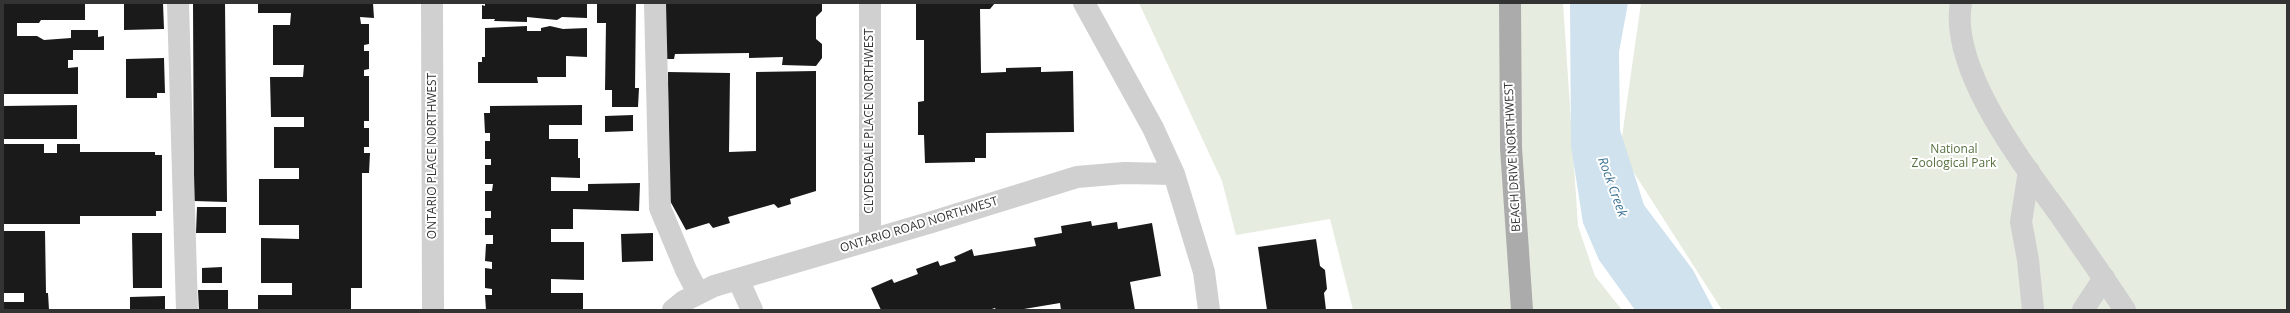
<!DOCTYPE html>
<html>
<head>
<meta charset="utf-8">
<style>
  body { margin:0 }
  #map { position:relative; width:2290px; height:313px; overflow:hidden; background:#fff; font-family:"Open Sans",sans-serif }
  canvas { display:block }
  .frame { position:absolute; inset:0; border:4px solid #333; pointer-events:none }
</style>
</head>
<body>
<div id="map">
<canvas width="2290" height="313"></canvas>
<div class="frame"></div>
</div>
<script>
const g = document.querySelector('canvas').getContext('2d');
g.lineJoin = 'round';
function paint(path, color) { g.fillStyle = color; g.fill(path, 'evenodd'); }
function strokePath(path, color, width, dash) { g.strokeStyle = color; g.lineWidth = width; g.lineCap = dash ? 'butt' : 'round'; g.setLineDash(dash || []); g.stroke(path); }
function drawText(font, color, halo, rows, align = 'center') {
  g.font = font + ' "Open Sans",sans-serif'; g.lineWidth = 4; g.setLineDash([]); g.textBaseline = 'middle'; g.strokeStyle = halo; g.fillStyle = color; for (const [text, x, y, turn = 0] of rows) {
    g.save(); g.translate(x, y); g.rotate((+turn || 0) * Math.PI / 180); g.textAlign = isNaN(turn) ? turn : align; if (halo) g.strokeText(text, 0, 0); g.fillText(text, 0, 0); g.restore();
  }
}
paint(new Path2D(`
  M 1139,3 L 1563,3 L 1578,226 L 1595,276 L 1622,310 L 1353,310 L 1330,219 L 1236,235 L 1222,181 Z
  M 1641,3 L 2287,3 L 2287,310 L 1722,310 L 1620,151 Z`), '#e6ecdf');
paint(new Path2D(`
  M 1570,3 L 1628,3 L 1619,52 L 1620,130 L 1644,205 L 1693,270 L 1714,310 L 1635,310 L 1599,260 L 1583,223 L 1571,146 Z`), '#cfe2ee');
paint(new Path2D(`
  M 3,3 L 85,3 L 85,20 L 41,20 L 39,23 L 17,23 L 17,36 L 37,36 L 44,40 L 71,38 L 71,30 L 98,30 L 98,37 L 104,36 L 104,50 L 73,50 L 73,60 L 68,60 L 68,68 L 78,67 L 78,94 L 3,94 Z
  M 124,3 L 163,3 L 164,29 L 124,30 Z
  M 193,3 L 225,3 L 227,202 L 194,201 Z
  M 258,3 L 373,3 L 374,18 L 360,17 L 361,24 L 369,24 L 369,44 L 364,45 L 364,51 L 369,51 L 369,69 L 364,70 L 364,76 L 369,76 L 369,121 L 364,121 L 364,128 L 369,128 L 369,147 L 364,147 L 364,153 L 370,153 L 369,173 L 362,173 L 362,288 L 351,288 L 351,310 L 258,310 L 258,295 L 292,295 L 292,283 L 261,283 L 261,238 L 299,239 L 299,225 L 259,225 L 259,179 L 299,179 L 299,168 L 274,168 L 274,127 L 304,127 L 304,117 L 271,117 L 270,77 L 303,77 L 304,65 L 273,65 L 273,25 L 290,25 L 291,13 L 258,13 Z
  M 485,3 L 587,3 L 587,18 L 562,17 L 557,20 L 527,17 L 527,22 L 494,21 L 495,19 L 482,19 L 482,5 L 485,6 Z
  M 597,3 L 636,3 L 635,88 L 639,88 L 638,107 L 612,107 L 612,90 L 605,90 L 606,23 L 597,23 Z
  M 664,3 L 822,3 L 822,11 L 816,17 L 816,39 L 822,44 L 822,58 L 816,66 L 782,65 L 783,57 L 749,58 L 749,53 L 675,54 L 674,59 L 667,59 L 667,54 L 664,54 Z
  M 916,3 L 995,3 L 990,9 L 980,9 L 981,73 L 1006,72 L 1006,68 L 1041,67 L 1041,72 L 1073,71 L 1074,132 L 986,133 L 986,158 L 975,158 L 975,162 L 925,163 L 924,135 L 918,135 L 918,102 L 924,101 L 924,40 L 916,40 Z
  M 527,26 L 527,31 L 541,31 L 541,28 L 550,26 L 563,29 L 587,28 L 587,57 L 566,56 L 566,77 L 537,77 L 538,83 L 478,83 L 478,62 L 482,62 L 482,57 L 485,57 L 485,28 Z
  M 164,58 L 165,93 L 157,93 L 157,98 L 126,98 L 126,59 Z
  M 816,71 L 816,191 L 790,199 L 791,204 L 778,208 L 774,204 L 728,217 L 730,223 L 713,228 L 709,223 L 686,230 L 669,199 L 668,72 L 730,73 L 729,152 L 756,151 L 756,72 Z
  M 77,105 L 77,139 L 3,139 L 3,106 Z
  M 582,105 L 582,125 L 549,125 L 549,139 L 578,139 L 578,158 L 580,158 L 580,178 L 551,177 L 551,191 L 588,191 L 588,184 L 640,183 L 639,211 L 573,209 L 573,229 L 551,229 L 551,242 L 584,242 L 584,280 L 551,279 L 551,293 L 583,293 L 583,310 L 486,310 L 485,295 L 492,295 L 492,289 L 485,288 L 485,268 L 492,269 L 492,262 L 485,261 L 486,244 L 493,244 L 493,235 L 485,235 L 485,218 L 491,218 L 491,211 L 485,211 L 485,191 L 492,191 L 493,184 L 485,184 L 485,165 L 491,165 L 491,159 L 485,159 L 485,141 L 490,141 L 490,133 L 485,133 L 484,113 L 490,113 L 490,106 Z
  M 633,115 L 633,131 L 605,132 L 605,116 Z
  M 3,144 L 44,144 L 44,153 L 57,153 L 57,144 L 80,144 L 80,152 L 155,152 L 155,155 L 162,155 L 162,211 L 156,211 L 156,216 L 80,216 L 80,224 L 3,224 Z
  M 197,207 L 226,207 L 226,233 L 196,233 Z
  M 1091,221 L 1092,226 L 1117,222 L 1118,229 L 1152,223 L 1161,276 L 1130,282 L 1135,310 L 1061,310 L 1060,303 L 1018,310 L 996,310 L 995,308 L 989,310 L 881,310 L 871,288 L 892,279 L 894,283 L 918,274 L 916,269 L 938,261 L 940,266 L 956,261 L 954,257 L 972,249 L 974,256 L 1036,246 L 1034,238 L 1062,233 L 1061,226 Z
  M 3,231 L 45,231 L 46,293 L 48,293 L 49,310 L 3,310 L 3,302 L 24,302 L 24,293 L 3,293 Z
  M 132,233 L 162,233 L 162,288 L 133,288 Z
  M 653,233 L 653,261 L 622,262 L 621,234 Z
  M 1316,239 L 1320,266 L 1325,270 L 1327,289 L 1324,293 L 1326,310 L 1267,310 L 1258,247 Z
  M 222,267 L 222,283 L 202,283 L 202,268 Z
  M 198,290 L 228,290 L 228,310 L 199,310 Z
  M 165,296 L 165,310 L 130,310 L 130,297 Z`), '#1a1a1a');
strokePath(new Path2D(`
  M 178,3 L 187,310
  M 432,3 L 433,310
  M 655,3 L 660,208 L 686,270 L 698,293
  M 870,3 L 870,240
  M 1084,3 L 1153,128 L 1174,174 L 1204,272 L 1209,310
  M 1961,3 C 1949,69 2023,164 2060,215 C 2082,247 2104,278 2125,310
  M 2029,171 L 2021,222 L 2028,260 L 2033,310
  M 738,279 L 752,310
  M 673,310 L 684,301 L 714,286 L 932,222 L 1077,177 L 1124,173 L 1174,174
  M 2083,310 L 2104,278`), '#d0d0d0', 22);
strokePath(new Path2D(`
  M 1510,3 L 1511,148 L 1522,310`), '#ababab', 22);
drawText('12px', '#333', '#fff', [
  ["CLYDESDALE PLACE NORTHWEST",870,121,-90],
  ["ONTARIO PLACE NORTHWEST",433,156,-90],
  ["BEACH DRIVE NORTHWEST",1513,157,-93],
  ["ONTARIO ROAD NORTHWEST",919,225,-17]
]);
drawText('12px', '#56703f', '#fff', [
  ["National",1954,150],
  ["Zoological Park",1954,164]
]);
drawText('italic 13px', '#3f7597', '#fff', [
  ["Rock Creek",1612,187,70]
]);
</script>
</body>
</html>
